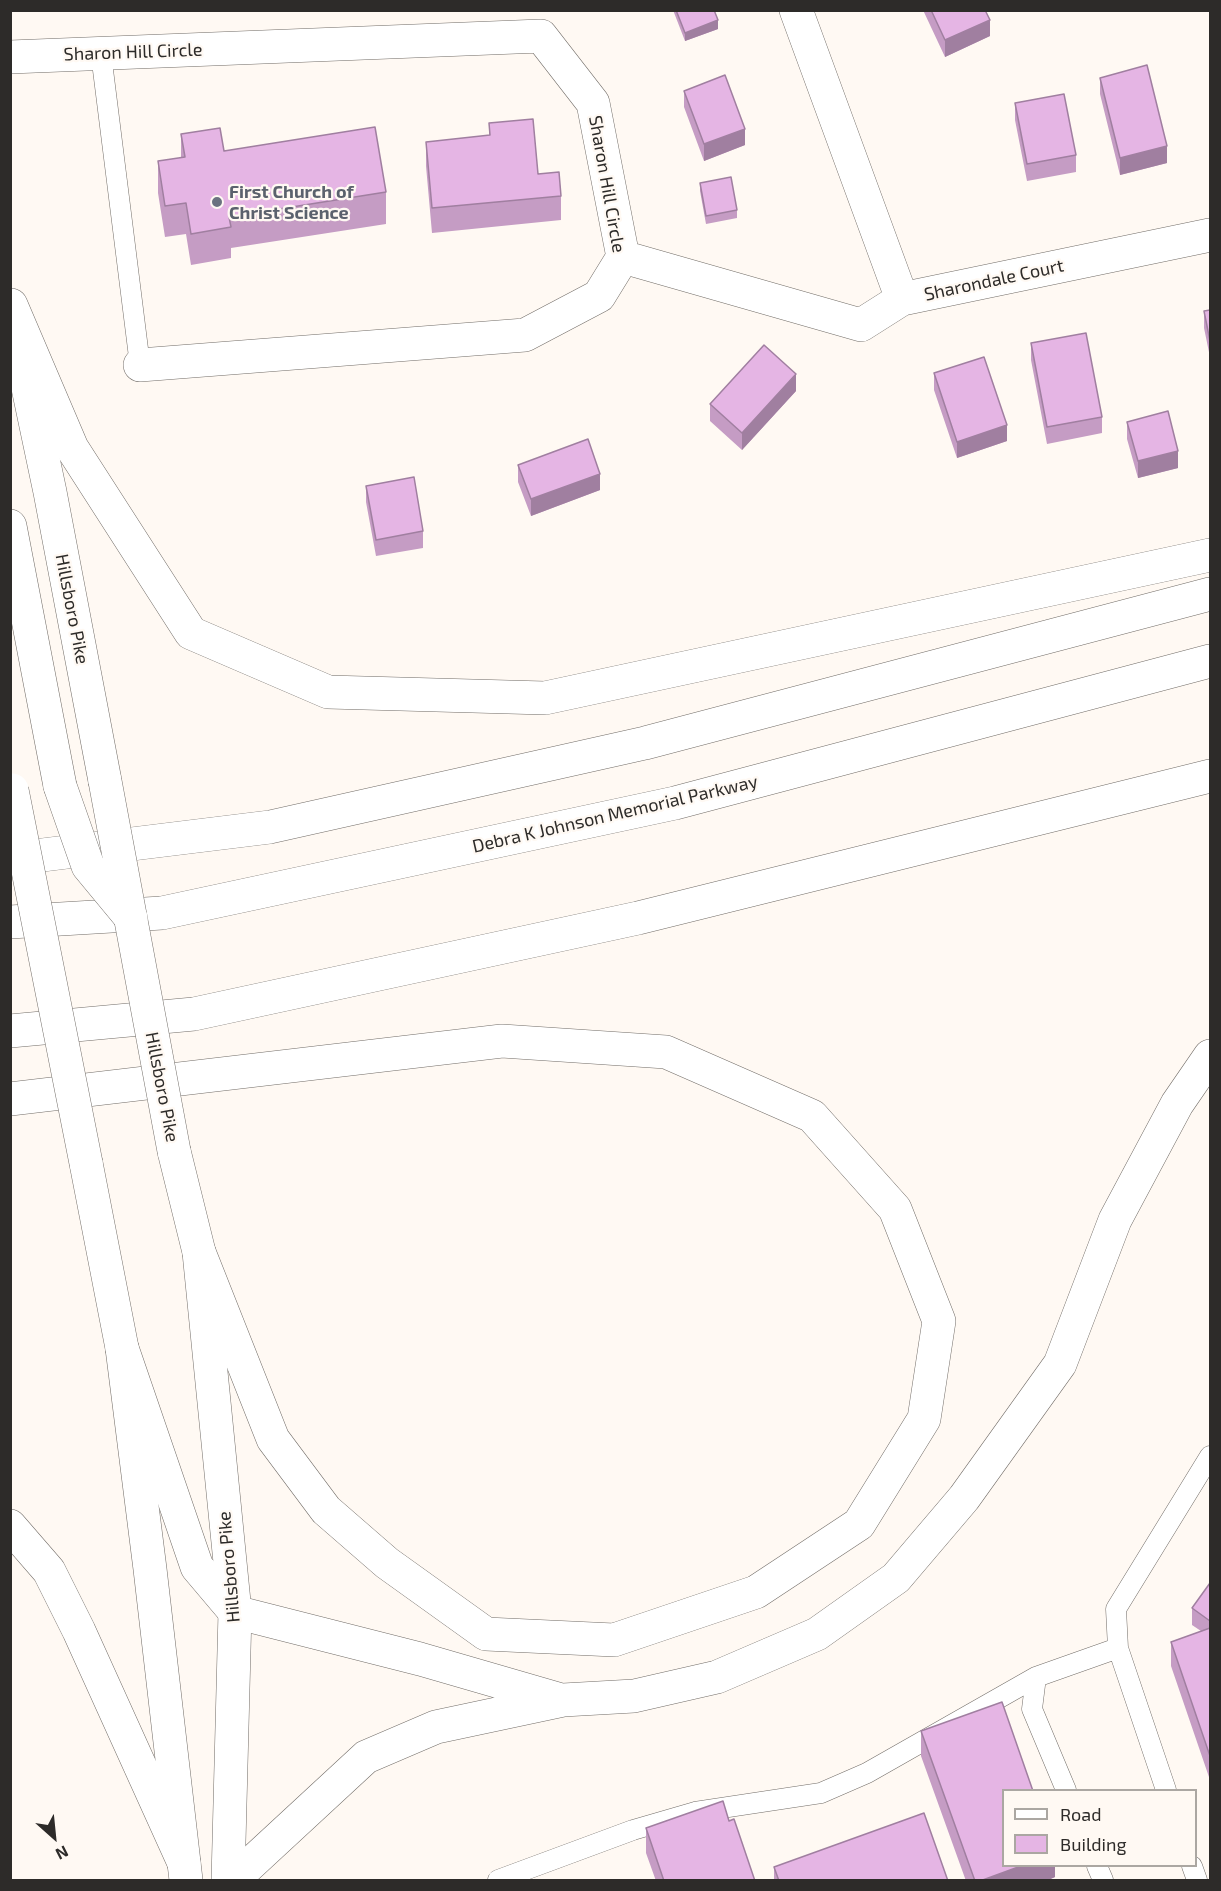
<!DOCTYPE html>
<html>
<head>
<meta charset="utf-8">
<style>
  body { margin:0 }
  #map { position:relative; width:1221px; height:1891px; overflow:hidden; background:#fff9f3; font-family:"Exo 2",sans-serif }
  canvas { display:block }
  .frame { position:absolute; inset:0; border:12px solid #2d2b29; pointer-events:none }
  .legend { position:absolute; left:1002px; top:1789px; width:195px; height:78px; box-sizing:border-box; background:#fff9f3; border:2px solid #aba7a2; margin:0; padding:8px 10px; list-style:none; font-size:18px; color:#2d2b29 }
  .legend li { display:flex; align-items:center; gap:12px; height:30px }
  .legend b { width:30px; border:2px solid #aba7a2 }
  .north { position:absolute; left:24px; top:1807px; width:60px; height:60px; -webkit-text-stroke:4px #fff9f3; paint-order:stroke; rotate:153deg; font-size:16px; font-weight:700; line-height:24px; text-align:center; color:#2d2b29 }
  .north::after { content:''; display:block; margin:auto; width:21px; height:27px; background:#2d2b29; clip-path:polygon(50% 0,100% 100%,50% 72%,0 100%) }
</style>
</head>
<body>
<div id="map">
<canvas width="1221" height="1891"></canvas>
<div class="frame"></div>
<ul class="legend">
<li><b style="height:8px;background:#fff"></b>Road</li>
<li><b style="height:16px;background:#e5b5e4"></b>Building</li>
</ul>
<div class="north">N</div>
</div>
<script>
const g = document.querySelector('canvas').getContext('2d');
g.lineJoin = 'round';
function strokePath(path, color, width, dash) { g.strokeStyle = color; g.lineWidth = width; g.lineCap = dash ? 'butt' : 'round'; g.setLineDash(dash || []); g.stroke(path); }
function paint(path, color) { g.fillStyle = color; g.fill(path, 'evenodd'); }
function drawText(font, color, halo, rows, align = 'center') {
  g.font = font + ' "Exo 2",sans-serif'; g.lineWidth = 4.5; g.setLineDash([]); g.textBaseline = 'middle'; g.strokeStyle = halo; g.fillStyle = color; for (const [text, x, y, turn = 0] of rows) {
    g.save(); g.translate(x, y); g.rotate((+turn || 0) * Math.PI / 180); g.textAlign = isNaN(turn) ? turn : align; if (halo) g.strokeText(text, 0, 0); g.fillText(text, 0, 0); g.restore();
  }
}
const service = new Path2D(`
  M 101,54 L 140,365
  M 1036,1677 L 1032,1709 L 1066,1790
  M 1166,1790 L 1118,1648 L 1116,1609 L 1210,1456
  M 1097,1866 L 1103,1880
  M 1192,1866 L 1197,1880
  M 498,1880 L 633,1830 L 695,1812 L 821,1793 L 867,1773 L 1036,1677 L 1118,1648`);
const minor = new Path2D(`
  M 796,10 L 902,299
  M 10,57 L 541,36 L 593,103 L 623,257 L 599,296 L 525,335 L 140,365
  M 623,257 L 861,325 L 902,299 L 1210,235`);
const primary = new Path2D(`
  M 19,345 L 50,492 L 105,781
  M 174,1151 L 199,1252 L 235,1612 L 228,1880
  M 86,1163 L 122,1348 L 150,1569 L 186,1880`);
const motorway = new Path2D(`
  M 11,305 L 72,448 L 191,633 L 328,692 L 545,698 L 1210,555
  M 10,526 L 60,786
  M 10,859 L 270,827 L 645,743 L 1210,594
  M 10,922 L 162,913 L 675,803 L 1210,661
  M 10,1031 L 194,1014 L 638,918 L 1210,776
  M 10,1099 L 502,1041 L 666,1052 L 812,1116 L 895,1209 L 939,1321 L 924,1419 L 859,1524 L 756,1592 L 614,1640 L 486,1634 L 387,1563 L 326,1510 L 273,1439 L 199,1252
  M 122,1348 L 197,1567 L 235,1612 L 420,1659 L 558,1699
  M 10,1526 L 49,1571 L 79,1631 L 184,1863
  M 233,1880 L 366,1757 L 436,1727 L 563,1700 L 634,1696 L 717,1677 L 817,1634 L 896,1578 L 964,1498 L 1060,1364 L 1115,1220 L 1177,1104 L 1210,1056`);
strokePath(service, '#726d68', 21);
strokePath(minor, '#726d68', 34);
strokePath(primary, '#726d68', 34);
strokePath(motorway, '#726d68', 34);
strokePath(service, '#fff', 20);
strokePath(minor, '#fff', 33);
strokePath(primary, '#fff', 33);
strokePath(motorway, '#fff', 33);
const primaryBridge = new Path2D(`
  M 105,781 L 174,1151
  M 12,790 L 86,1163`);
const motorwayBridge = new Path2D(`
  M 60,786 L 88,866 L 131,918`);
strokePath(primaryBridge, '#726d68', 34, []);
strokePath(motorwayBridge, '#726d68', 34, []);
strokePath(primaryBridge, '#fff', 33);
strokePath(motorwayBridge, '#fff', 33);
paint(new Path2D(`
  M 673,10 L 714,10 L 718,29 L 685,41 Z
  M 923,10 L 985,10 L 990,36 L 945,57 Z
  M 1100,78 L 1167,163 L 1120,175 L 1100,94 Z
  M 684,91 L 745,145 L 704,161 L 684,107 Z
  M 1015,103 L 1076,155 L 1076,172 L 1027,181 L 1015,120 Z
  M 489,123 L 538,174 L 561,196 L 561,220 L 432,233 L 426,166 L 426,142 L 489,136 Z
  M 181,134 L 224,151 L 386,192 L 386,224 L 231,248 L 231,258 L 191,265 L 186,234 L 165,237 L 158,193 L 158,161 L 181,158 Z
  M 700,183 L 737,210 L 737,218 L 706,224 L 700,191 Z
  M 1210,310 L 1210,357 L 1204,328 L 1204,311 Z
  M 1031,343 L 1102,417 L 1102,433 L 1047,444 L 1031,360 Z
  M 934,373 L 1007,441 L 957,458 L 934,390 Z
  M 796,391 L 742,450 L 710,421 L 710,404 Z
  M 1127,422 L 1178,468 L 1138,478 L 1127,439 Z
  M 518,465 L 600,490 L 531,516 L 518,482 Z
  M 366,486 L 423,531 L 423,548 L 376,556 L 366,502 Z
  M 1210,1583 L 1210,1780 L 1171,1666 L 1171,1642 L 1201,1631 L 1192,1625 L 1192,1608 Z
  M 921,1731 L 1055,1866 L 1055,1877 L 1046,1881 L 966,1881 L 921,1756 Z
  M 729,1821 L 755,1881 L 656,1881 L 646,1853 L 646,1828 Z
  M 774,1867 L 948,1881 L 774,1881 Z`), '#c59cc4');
paint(new Path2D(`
  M 718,20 L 718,29 L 685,41 L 685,33 Z
  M 990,20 L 990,36 L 945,57 L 945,40 Z
  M 745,129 L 745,145 L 704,161 L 704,144 Z
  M 1167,146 L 1167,163 L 1120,175 L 1120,158 Z
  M 796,374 L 796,391 L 742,450 L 742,433 Z
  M 1007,425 L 1007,441 L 957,458 L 957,442 Z
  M 1178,451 L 1178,468 L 1138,478 L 1138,461 Z
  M 600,474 L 600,490 L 531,516 L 531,499 Z
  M 1021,1866 L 1055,1866 L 1055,1877 L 1046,1881 L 980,1881 Z`), '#a07fa0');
const building = new Path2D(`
  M 676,10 L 714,10 L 718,20 L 685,33 Z
  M 931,10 L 985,10 L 990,20 L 945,40 Z
  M 1147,65 L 1167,146 L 1120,158 L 1100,78 Z
  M 725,75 L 745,129 L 704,144 L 684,91 Z
  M 1064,94 L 1076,155 L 1027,164 L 1015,103 Z
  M 533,119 L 538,174 L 559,172 L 561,196 L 432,208 L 426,142 L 490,135 L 489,123 Z
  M 375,127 L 386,192 L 229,217 L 231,227 L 191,234 L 186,203 L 165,206 L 158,161 L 185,157 L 181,134 L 220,128 L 224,151 Z
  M 731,177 L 737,210 L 706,216 L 700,183 Z
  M 1210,310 L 1210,341 L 1204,311 Z
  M 1086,333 L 1102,417 L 1047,427 L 1031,343 Z
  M 764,345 L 796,374 L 742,433 L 710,404 Z
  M 984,357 L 1007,425 L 957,442 L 934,373 Z
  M 1168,411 L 1178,451 L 1138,461 L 1127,422 Z
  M 588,439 L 600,474 L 531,499 L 518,465 Z
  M 414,477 L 423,531 L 376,540 L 366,486 Z
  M 1210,1583 L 1210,1621 L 1192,1608 Z
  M 1210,1628 L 1210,1756 L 1171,1642 Z
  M 1002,1702 L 1033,1791 L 1004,1791 L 1004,1866 L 1021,1866 L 980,1881 L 975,1881 L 921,1731 Z
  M 723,1801 L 729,1821 L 734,1819 L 755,1881 L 664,1881 L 646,1828 Z
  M 924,1813 L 948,1881 L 779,1881 L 774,1867 Z`);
paint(building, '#e5b5e4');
strokePath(building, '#a07fa0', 1.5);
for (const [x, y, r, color] of [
  [217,202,6,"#6b7280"]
]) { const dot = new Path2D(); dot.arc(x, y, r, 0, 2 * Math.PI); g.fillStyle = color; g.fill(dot); strokePath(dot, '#fff9f3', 2); }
drawText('18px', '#2d2b29', '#fff9f3', [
  ["Sharon Hill Circle",133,52,-2],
  ["Sharon Hill Circle",607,184,80],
  ["Sharondale Court",994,280,-12],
  ["Hillsboro Pike",72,609,79],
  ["Debra K Johnson Memorial Parkway",615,814,-13],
  ["Hillsboro Pike",162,1087,79],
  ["Hillsboro Pike",229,1567,-95]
]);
drawText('bold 18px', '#5b616d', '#fff9f3', [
  ["First Church of",229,192],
  ["Christ Science",229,213]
], 'left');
</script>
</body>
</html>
